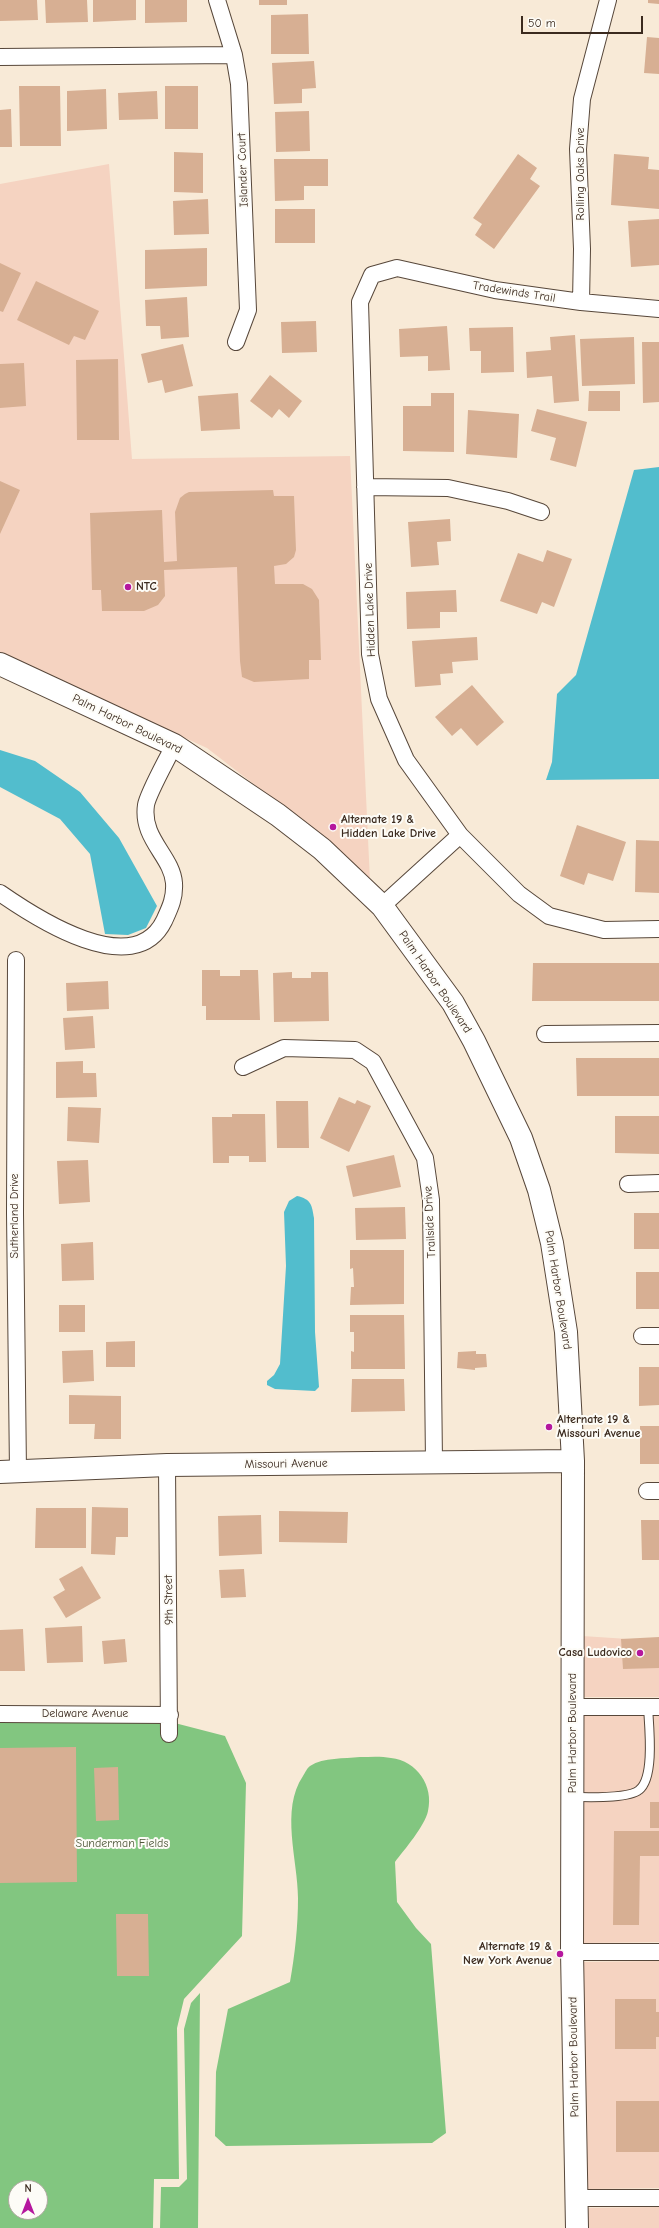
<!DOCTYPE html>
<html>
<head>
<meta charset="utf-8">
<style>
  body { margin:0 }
  #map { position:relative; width:659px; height:2228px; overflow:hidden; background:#f8ead7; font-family:"Comic Neue",sans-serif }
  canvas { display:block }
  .north { position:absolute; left:8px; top:2180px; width:40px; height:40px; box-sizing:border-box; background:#fdfcf7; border:1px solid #afa8a0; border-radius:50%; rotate:0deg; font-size:11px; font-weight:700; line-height:16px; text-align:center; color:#3b2a1e }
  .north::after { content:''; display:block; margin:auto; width:14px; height:18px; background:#b5179e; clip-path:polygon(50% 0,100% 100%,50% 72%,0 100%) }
  .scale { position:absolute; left:521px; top:16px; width:122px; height:18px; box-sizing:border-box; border:2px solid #3b2a1e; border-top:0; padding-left:5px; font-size:12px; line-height:14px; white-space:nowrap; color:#3b2a1e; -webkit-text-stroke:3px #fdfcf7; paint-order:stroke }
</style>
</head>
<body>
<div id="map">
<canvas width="659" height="2228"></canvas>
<div class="north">N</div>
<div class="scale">50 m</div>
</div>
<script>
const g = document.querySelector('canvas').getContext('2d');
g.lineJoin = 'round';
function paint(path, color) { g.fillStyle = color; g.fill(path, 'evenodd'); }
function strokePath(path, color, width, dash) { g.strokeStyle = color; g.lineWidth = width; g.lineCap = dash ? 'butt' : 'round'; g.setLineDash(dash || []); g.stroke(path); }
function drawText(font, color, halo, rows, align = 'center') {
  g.font = font + ' "Comic Neue",sans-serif'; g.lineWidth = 4; g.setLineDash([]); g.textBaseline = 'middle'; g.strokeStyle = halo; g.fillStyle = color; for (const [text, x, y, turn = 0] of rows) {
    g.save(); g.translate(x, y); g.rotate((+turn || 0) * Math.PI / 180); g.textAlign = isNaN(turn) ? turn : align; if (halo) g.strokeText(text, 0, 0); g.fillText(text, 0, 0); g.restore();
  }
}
paint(new Path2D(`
  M 109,164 L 132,459 L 350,456 L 370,881 L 321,836 L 207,748 L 0,653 L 0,184 Z
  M 582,1636 L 659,1641 L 659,1697 L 582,1697 Z
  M 582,1716 L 659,1716 L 659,1942 L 580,1943 Z
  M 659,1961 L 659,2188 L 585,2189 L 580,1962 Z
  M 659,2207 L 659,2228 L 585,2228 L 585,2208 Z`), '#f5d3c1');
paint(new Path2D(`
  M 167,1721 L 225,1736 L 246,1783 L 242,1936 L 184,1999 L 177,2028 L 179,2179 L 154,2179 L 153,2228 L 0,2228 L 0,1723 ZM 16,2188 L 40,2188 L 40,2212 L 16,2212 Z
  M 360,1757 C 370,1757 381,1756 391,1758 C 417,1761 434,1786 428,1811 C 425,1826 404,1850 395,1862 L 397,1902 L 416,1928 L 431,1944 L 446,2133 L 432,2143 L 226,2146 L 215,2136 L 216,2072 L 228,2009 L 290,1982 C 295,1954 298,1926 298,1898 C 298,1860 280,1810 303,1776 C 305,1773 307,1768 310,1766 C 324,1757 344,1759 360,1757 Z
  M 200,1993 L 198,2228 L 160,2228 L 161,2187 L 179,2187 L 187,2179 L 184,2029 L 191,2003 Z`), '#82c680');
paint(new Path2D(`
  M 659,467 L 659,779 L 546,780 L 552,762 L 557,694 L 576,675 L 634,470 Z
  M 0,750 L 35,761 L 80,792 L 119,838 L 157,906 L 146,928 L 128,935 L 105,934 L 90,854 L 60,819 L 0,787 Z
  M 297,1196 C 311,1199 312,1205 314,1218 L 315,1332 L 319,1387 L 315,1391 L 275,1389 L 267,1385 L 267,1381 L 274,1375 L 280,1364 L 286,1266 L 284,1212 L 289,1201 Z`), '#52bdcd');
paint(new Path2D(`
  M 0,0 L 37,0 L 38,20 L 0,21 Z
  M 45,0 L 87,0 L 88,22 L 46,23 Z
  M 93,0 L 136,0 L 136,20 L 93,22 Z
  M 145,0 L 187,0 L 187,22 L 145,23 Z
  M 259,0 L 287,0 L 287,5 L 259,5 Z
  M 648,0 L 659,0 L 659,4 L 648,3 Z
  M 308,14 L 309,54 L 271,54 L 271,15 Z
  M 647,37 L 659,38 L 659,74 L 644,73 Z
  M 314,61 L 316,88 L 302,89 L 302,103 L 274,104 L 272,63 Z
  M 19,86 L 60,86 L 61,146 L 20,146 Z
  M 165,86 L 198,86 L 198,129 L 165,129 Z
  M 106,89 L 107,129 L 67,131 L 67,91 Z
  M 157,91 L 158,119 L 119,120 L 118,93 Z
  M 11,109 L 12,147 L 0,147 L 0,110 Z
  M 309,111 L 310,151 L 276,152 L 275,112 Z
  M 174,152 L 203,153 L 203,193 L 174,192 Z
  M 518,154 L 537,168 L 530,179 L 540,186 L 494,249 L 475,235 L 482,224 L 473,218 Z
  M 614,154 L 649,157 L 648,169 L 659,170 L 659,209 L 611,205 Z
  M 274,159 L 328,159 L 328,186 L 304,186 L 304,200 L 275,201 Z
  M 208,199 L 209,234 L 174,235 L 173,201 Z
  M 275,209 L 315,209 L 315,243 L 275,243 Z
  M 659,219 L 659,265 L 631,267 L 628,221 Z
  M 207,248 L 207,286 L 145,289 L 145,250 Z
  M 0,263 L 21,273 L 3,312 L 0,311 Z
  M 36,281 L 99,311 L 85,340 L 74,336 L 69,345 L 17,320 Z
  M 187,297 L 189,337 L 161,339 L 160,326 L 146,326 L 145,300 Z
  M 316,321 L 317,352 L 282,353 L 281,322 Z
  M 447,326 L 450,370 L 428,371 L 428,356 L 400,357 L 399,329 Z
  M 513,327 L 514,372 L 481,373 L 481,351 L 470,351 L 469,328 Z
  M 575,335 L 579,401 L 554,403 L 552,376 L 527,378 L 526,352 L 551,350 L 550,337 Z
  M 634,337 L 635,384 L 582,386 L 580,339 Z
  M 642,342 L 659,342 L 659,402 L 643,403 Z
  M 183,344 L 193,386 L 165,393 L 162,380 L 148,383 L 141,354 Z
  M 118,359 L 119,440 L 77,440 L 76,360 Z
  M 24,363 L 26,406 L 0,408 L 0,364 Z
  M 270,375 L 302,401 L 289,418 L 279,409 L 272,418 L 250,401 Z
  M 589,391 L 620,391 L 620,411 L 588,411 Z
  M 238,393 L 240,429 L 201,431 L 198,396 Z
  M 431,393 L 454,393 L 454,452 L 403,451 L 403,406 L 431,406 Z
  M 537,409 L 587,422 L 576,467 L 550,460 L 556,438 L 531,431 Z
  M 468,410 L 519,414 L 517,458 L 466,454 Z
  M 0,481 L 20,490 L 0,534 Z
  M 273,490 L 274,496 L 294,496 L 296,550 L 294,557 L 286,564 L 274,566 L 275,584 L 303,584 L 312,589 L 319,600 L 321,660 L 309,660 L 309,679 L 254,682 L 242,677 L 240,661 L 237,567 L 164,570 L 165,596 L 158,605 L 144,611 L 102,611 L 101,590 L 92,590 L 90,513 L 162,510 L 164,562 L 177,561 L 175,512 L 180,498 L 185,494 L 189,492 Z
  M 450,519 L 451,541 L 437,542 L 439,565 L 411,567 L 408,522 Z
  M 547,550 L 572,559 L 554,607 L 542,602 L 537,614 L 500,601 L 518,553 L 543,562 Z
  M 456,590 L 457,612 L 440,612 L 440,628 L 407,629 L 406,592 Z
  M 477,637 L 478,660 L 452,662 L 453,673 L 440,674 L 441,685 L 415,687 L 412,641 Z
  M 472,685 L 504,722 L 477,746 L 461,728 L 452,736 L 435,717 Z
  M 577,825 L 626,842 L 613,881 L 588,873 L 584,885 L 560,876 Z
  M 636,840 L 659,841 L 659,893 L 635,892 Z
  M 533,963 L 659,963 L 659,1001 L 532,1001 Z
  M 202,970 L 220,970 L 220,976 L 240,976 L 240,970 L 258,970 L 260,1020 L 206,1020 L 206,1006 L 202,1006 Z
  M 292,972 L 292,978 L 311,978 L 311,972 L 328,972 L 329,1021 L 274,1022 L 273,973 Z
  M 108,981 L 109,1009 L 67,1011 L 66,983 Z
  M 93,1016 L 95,1048 L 65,1050 L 63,1018 Z
  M 576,1058 L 659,1058 L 659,1096 L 577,1096 Z
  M 83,1061 L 83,1073 L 96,1073 L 97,1097 L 56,1098 L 56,1062 Z
  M 339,1097 L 355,1104 L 357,1100 L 371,1106 L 349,1152 L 320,1138 Z
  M 276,1101 L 308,1101 L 309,1148 L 277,1148 Z
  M 68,1107 L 101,1108 L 99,1143 L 67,1141 Z
  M 232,1114 L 265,1114 L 266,1162 L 249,1162 L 249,1156 L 229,1156 L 229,1163 L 213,1163 L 212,1117 L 232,1117 Z
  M 615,1116 L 659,1116 L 659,1154 L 615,1153 Z
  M 394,1155 L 401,1187 L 353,1197 L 346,1166 Z
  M 88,1160 L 90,1202 L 59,1204 L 57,1161 Z
  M 405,1207 L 406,1239 L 356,1240 L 355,1208 Z
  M 634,1213 L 659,1213 L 659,1249 L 634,1249 Z
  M 93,1242 L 94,1280 L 62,1281 L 61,1244 Z
  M 350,1250 L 404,1250 L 404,1304 L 350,1305 L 351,1287 L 354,1287 L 353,1268 L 350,1269 Z
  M 636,1272 L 659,1272 L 659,1309 L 636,1309 Z
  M 59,1305 L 85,1305 L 85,1332 L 59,1332 Z
  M 350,1315 L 404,1315 L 405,1369 L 351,1369 L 351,1351 L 354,1352 L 354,1332 L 350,1332 Z
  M 135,1341 L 135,1367 L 106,1367 L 106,1342 Z
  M 93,1350 L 94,1381 L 63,1383 L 62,1351 Z
  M 476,1351 L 476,1354 L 486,1354 L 487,1367 L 475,1368 L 475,1370 L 457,1368 L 458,1352 Z
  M 639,1367 L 659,1367 L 659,1405 L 639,1406 Z
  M 352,1379 L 404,1379 L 405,1411 L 351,1412 Z
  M 69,1395 L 121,1396 L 121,1439 L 94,1439 L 95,1424 L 69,1424 Z
  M 640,1426 L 659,1426 L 659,1464 L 640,1464 Z
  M 92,1507 L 128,1508 L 128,1537 L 116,1537 L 115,1555 L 91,1554 Z
  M 36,1508 L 86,1508 L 86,1548 L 35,1548 Z
  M 279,1511 L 348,1512 L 347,1543 L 279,1542 Z
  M 261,1515 L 262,1554 L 219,1556 L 218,1516 Z
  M 641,1520 L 659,1520 L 659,1560 L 642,1560 Z
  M 82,1566 L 101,1598 L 66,1618 L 53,1597 L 65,1590 L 59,1579 Z
  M 244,1569 L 246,1597 L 221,1598 L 219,1570 Z
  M 82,1626 L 83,1662 L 47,1663 L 45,1628 Z
  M 23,1629 L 25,1671 L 0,1671 L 0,1630 Z
  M 659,1637 L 659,1668 L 623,1669 L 621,1639 Z
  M 125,1639 L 127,1662 L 104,1664 L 102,1641 Z
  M 76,1747 L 77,1882 L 0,1883 L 0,1748 Z
  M 118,1767 L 119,1820 L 96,1821 L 94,1768 Z
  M 650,1802 L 659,1802 L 659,1828 L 650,1828 Z
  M 614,1831 L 659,1831 L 659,1856 L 640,1856 L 639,1925 L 613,1925 Z
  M 116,1914 L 148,1914 L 149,1976 L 117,1976 Z
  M 615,1999 L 656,1999 L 656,2012 L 659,2012 L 659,2037 L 656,2037 L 656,2049 L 615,2049 Z
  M 616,2101 L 659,2101 L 659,2152 L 616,2152 Z`), '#d7af93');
const lane = new Path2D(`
  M 573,1797 C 588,1797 628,1799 639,1790 C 655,1778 649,1726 648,1707`);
const street = new Path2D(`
  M 217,0 L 234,55 L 239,84 L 248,310 L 236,342
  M 0,57 L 234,55
  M 581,302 L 582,249 L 578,149 L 582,99 L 608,0
  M 659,309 L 581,302 L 495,290 L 397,268 L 372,275 L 360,302 L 370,654 L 379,699 L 406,760 L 460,835 L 519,894 L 549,916 L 604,930 L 659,929
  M 365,487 L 448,488 L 508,501 L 541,512
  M 0,893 C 36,918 134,982 164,921 C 170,908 175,898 174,883 C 172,856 141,839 146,805 C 148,793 168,758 174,745
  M 382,906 L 460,835
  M 16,960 L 15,1213 L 18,1472
  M 545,1034 L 659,1033
  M 243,1067 L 284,1048 L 355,1050 L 373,1062 L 425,1158 L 431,1200 L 434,1462
  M 628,1184 L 659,1183
  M 642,1336 L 659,1336
  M 167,1465 L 169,1734
  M 647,1491 L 659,1491
  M 574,1707 L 659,1707
  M 0,1714 L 170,1715
  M 572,1952 L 659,1952
  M 576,2198 L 659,2198`);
const secondary = new Path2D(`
  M 0,664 L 174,745 L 278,815 L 322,849 L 382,906 L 453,1003 L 474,1041 L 521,1138 L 539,1190 L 552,1243 L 566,1332 L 573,1461 L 572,1952 L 577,2228
  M 0,1472 L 167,1465 L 573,1461`);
strokePath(lane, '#57473a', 10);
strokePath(street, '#57473a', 18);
strokePath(secondary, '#57473a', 24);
strokePath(lane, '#fff', 8);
strokePath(street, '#fff', 16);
strokePath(secondary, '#fff', 22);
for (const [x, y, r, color] of [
  [128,587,4,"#b5179e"],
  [333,827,4,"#b5179e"],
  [549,1427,4,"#b5179e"],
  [640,1653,4,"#b5179e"],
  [560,1954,4,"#b5179e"]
]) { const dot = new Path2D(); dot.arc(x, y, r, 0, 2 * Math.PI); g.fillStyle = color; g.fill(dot); strokePath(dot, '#fdfcf7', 1.5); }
drawText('12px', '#3b2a1e', '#fdfcf7', [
  ["Islander Court",243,170,-92],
  ["Rolling Oaks Drive",581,174,-90],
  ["Tradewinds Trail",514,292,9],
  ["Hidden Lake Drive",370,610,-92],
  ["Palm Harbor Boulevard",127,724,26],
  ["Palm Harbor Boulevard",435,982,56],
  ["Sutherland Drive",15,1216,-90],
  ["Trailside Drive",430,1222,-93],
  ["Palm Harbor Boulevard",558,1290,81],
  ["Missouri Avenue",286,1464,-1],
  ["9th Street",169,1600,-91],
  ["Delaware Avenue",85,1714],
  ["Palm Harbor Boulevard",573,1733,-90],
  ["Palm Harbor Boulevard",574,2057,-91]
]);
drawText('bold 12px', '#3b2a1e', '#fdfcf7', [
  ["NTC",136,587],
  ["Alternate 19 &",341,820],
  ["Hidden Lake Drive",341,834],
  ["Alternate 19 &",557,1420],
  ["Missouri Avenue",557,1434],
  ["Casa Ludovico",632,1653,"right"],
  ["Alternate 19 &",552,1947,"right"],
  ["New York Avenue",552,1961,"right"]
], 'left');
drawText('12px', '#50593b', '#fdfcf7', [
  ["Sunderman Fields",122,1844]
]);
</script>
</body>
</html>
